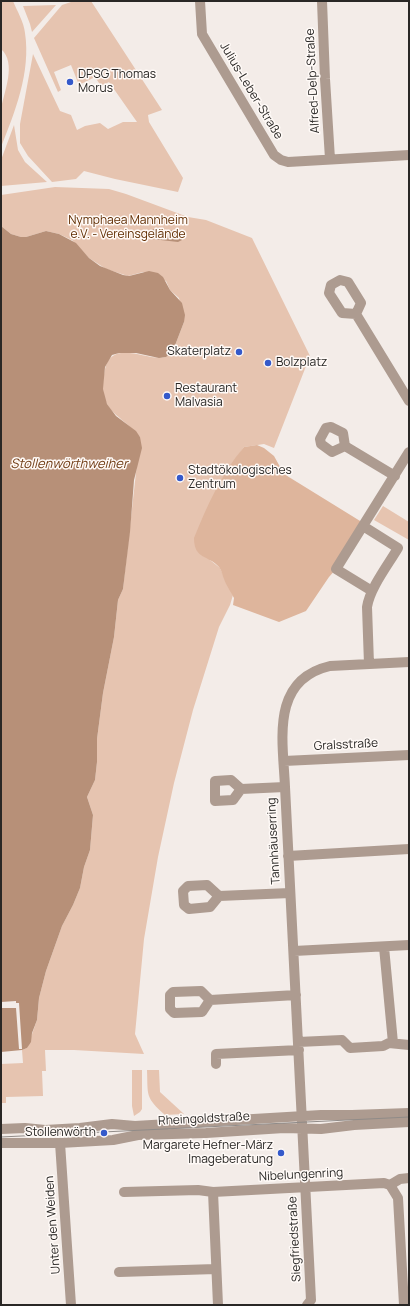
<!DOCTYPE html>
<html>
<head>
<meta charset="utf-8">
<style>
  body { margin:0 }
  #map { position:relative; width:410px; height:1306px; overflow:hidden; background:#f3ece8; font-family:Manrope,sans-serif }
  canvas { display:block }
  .frame { position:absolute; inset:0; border:2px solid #292725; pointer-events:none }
</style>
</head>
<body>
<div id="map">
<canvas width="410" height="1306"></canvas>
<div class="frame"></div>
</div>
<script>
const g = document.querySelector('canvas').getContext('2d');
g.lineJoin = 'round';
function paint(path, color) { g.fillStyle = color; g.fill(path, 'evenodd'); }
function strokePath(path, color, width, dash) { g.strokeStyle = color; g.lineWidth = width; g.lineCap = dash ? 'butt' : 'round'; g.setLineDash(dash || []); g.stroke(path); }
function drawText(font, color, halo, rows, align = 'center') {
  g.font = font + ' Manrope,sans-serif'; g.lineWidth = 3; g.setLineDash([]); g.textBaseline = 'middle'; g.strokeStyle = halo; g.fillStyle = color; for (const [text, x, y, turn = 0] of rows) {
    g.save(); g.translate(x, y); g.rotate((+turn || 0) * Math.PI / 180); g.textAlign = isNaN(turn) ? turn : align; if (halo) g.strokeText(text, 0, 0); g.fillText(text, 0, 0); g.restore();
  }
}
paint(new Path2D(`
  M 1,1 L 13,1 C 17,11 24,22 25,33 C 31,72 15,112 1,147 C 1,135 0,121 1,109 C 4,92 17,63 1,49 Z
  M 74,1 L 91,1 L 162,110 L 148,115 L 149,122 L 183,178 L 178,192 L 115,179 L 84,171 L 76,179 L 52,182 L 28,156 L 20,143 L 20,124 L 33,54 L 60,111 L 71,115 L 77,130 L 85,126 L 100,123 L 108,129 L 123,122 L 137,122 L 109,82 L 101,86 L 95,77 L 79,85 L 71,65 L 54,72 L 61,90 L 58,92 L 34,38 L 62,5 Z
  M 56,5 L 32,32 L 30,24 L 23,6 Z
  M 14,125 L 18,150 L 25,162 L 47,182 L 1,186 L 1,160 Z
  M 55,187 L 109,189 L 126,194 L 188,217 L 206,220 L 252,238 L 310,356 L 274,448 L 264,444 L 244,447 L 217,486 L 210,560 L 220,568 L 233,595 L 230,605 L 219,627 L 193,710 L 174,783 L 158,857 L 144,939 L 135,1034 L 144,1054 L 74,1050 L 45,1050 L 46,1071 L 42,1071 L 43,1096 L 6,1097 L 6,1103 L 1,1103 L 1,1064 L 23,1063 L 22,1050 L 27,1048 L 37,1020 L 39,998 L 46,971 L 62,926 L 73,905 L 80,888 L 84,867 L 90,850 L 93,815 L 87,797 L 95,780 L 97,762 L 97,739 L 103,693 L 114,637 L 118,600 L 123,589 L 140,437 C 118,411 96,412 105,369 C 107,360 112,354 121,353 C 136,351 151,360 166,357 L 174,348 L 184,322 L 179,298 L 170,290 L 166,281 L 143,272 L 128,276 L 106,269 L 89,258 L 72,240 L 59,234 L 46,231 L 26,237 L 21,237 L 11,234 L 1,226 L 1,195 Z
  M 383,506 L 409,522 L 409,540 L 374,520 Z
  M 132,1070 L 142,1070 L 142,1109 L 140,1112 L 134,1116 L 132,1106 Z
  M 147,1070 L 159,1070 L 160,1092 L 184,1114 L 165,1115 C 145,1097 148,1096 147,1070 Z`), '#e6c4b0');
paint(new Path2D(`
  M 257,445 L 264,448 L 274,456 L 284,474 L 365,524 L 336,569 L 329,577 L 306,611 L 279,622 L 233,605 L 234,598 C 231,592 226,585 224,579 C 222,574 222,571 219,567 C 209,555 194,560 194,538 C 207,506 221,474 244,447 Z`), '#deb59c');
paint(new Path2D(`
  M 1,226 L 11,234 L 21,237 L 26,237 L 46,231 L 59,234 L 76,243 L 89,258 L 100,266 L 123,275 L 129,276 L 149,271 L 158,273 L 163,277 L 170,290 L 182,303 L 185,315 L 184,322 L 174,348 L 170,354 L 166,357 L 159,358 L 136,353 L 119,353 L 112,355 L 105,367 L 103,389 L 107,404 L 116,416 L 136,431 L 140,437 L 142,448 L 134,480 L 130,532 L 123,589 L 118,600 L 114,637 L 103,693 L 97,739 L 97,762 L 95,780 L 87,797 L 93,815 L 90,850 L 84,867 L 80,888 L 73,905 L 62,926 L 46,971 L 39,998 L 37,1020 L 32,1033 L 31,1042 L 27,1048 L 22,1050 L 1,1052 Z
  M 158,228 L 164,229 L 164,232 L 161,235 L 164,237 L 173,236 L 172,234 L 170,233 L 170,230 L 181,232 L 183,235 L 182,240 L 178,242 L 152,239 L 149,234 L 151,230 Z`), '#b79078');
paint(new Path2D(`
  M 16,1001 L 16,1003 L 19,1003 L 22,1049 L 19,1049 L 16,1008 L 1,1008 L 1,1002 Z`), '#f3ece8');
strokePath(new Path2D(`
  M 200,1 L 202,34 L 274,155 L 281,160 L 288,162 L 409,155
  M 322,1 L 325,79 L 330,159
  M 356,314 L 342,313 L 329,293 L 331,285 L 340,280 L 348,282 L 361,303 L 356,314 L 409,401
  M 345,446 L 343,433 L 331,427 L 326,428 L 320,439 L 321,444 L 332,452 L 345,446 L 395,476
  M 363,526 L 398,548 C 388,565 370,588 367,607 L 369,664
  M 372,591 L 336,569 L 409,452
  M 284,761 L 409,755
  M 241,789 L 233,800 L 215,801 L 215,781 L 231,780 L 241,789 L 285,787
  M 288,856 L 409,849
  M 219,896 L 210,907 L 189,909 L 184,905 L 183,891 L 188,886 L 207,885 L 219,896 L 290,893
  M 384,947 L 393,1043
  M 294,951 L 409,945
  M 210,1000 L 202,1012 L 174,1013 L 170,1009 L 170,995 L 173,992 L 201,991 L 210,1000 L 296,995
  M 298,1042 L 342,1040 L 350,1048 L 383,1046 L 389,1043 L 409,1045
  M 216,1064 L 216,1054 L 299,1050
  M 1,1129 L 25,1128 L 45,1130 L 80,1128 L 112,1124 L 135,1126 L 321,1115 L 352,1115 L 409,1113
  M 1,1143 L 60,1143 L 113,1140 L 138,1135 L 206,1133 L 284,1128 L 321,1129 L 354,1125 L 409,1122
  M 60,1143 L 71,1305
  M 390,1185 L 400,1179 L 409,1178
  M 124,1192 L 198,1190 L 213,1192
  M 119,1272 L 216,1269
  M 218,1305 L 213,1192 L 384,1183 L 390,1185 L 398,1198 L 404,1305
  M 307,1305 L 311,1300 L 285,787 C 283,741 270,680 330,666 L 409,662`), '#ad9b90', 10);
strokePath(new Path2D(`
  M 1,1137 L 409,1117`), '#908b88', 1);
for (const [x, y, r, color] of [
  [70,82,4,"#3459ca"],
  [239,352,4,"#3459ca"],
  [268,363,4,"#3459ca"],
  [167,396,4,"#3459ca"],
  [180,478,4,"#3459ca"],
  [104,1133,4,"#3459ca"],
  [281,1153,4,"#3459ca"]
]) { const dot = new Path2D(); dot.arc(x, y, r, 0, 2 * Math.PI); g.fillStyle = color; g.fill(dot); strokePath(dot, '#fffaf7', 1.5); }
drawText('12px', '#292725', '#fffaf7', [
  ["DPSG Thomas",78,75],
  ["Morus",78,89],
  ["Skaterplatz",231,352,"right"],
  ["Bolzplatz",276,363],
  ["Restaurant",175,389],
  ["Malvasia",175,403],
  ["Stadtökologisches",188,471],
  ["Zentrum",188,485],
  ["Stollenwörth",96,1133,"right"],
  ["Margarete Hefner-März",273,1146,"right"],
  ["Imageberatung",273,1160,"right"]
], 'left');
drawText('12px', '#292725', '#fffaf7', [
  ["Alfred-Delp-Straße",313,81,-93],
  ["Julius-Leber-Straße",251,91,59],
  ["Gralsstraße",346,745,-3],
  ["Tannhäuserring",274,841,-93],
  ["Rheingoldstraße",204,1119,-3],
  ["Nibelungenring",301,1175,-3],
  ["Unter den Weiden",53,1225,-94],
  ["Siegfriedstraße",295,1239,-93]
]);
drawText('12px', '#612e03', '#fffaf7', [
  ["Nymphaea Mannheim",128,221],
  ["e.V. - Vereinsgelände",128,235]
]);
drawText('italic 13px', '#723e17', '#fffaf7', [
  ["Stollenwörthweiher",69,464]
]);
</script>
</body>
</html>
